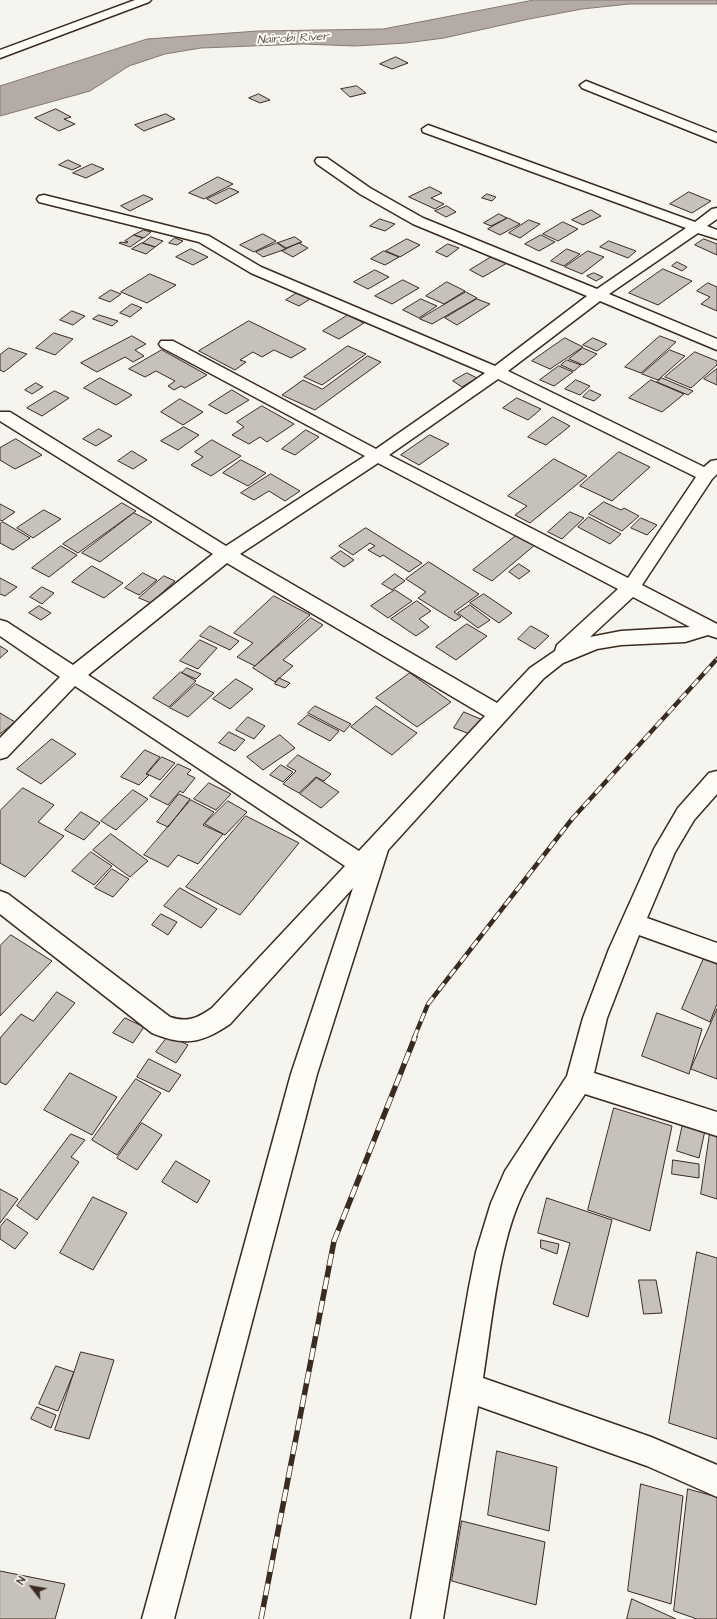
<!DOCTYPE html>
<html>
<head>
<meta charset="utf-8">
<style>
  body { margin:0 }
  #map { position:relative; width:717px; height:1619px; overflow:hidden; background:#f5f4ee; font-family:"Architects Daughter",sans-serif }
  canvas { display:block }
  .north { position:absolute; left:12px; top:1567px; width:40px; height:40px; -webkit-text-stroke:3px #fdfcf7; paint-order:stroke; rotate:301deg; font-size:11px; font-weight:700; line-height:16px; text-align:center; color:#3b2a1e }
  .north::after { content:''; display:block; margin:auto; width:14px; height:18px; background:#3b2a1e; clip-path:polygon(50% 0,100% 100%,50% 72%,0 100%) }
</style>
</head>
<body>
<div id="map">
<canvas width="717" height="1619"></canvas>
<div class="north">N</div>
</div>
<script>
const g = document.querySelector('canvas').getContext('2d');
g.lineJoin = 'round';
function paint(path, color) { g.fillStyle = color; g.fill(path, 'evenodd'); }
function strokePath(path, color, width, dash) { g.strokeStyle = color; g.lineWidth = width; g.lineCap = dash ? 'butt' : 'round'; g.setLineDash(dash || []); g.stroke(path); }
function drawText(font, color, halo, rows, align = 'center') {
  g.font = font + ' "Architects Daughter",sans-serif'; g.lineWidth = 4; g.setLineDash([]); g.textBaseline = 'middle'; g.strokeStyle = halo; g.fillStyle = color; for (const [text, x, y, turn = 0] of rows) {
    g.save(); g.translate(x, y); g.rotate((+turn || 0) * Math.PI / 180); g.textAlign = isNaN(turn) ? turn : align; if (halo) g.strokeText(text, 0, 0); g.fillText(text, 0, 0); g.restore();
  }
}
const water = new Path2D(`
  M 534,0 L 717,0 L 717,4 L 629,4 L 582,9 L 529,19 L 444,38 L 406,43 L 355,46 L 303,44 L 201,48 L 165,54 L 129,66 L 90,91 L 0,116 L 0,86 L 147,39 L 258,31 L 383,29 Z`);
paint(water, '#b4aca4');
strokePath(water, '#84786e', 1);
const building = new Path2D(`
  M 396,57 L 408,63 L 392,69 L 380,64 Z
  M 357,86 L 366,93 L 350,97 L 341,89 Z
  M 259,94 L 270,100 L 260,103 L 249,98 Z
  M 56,109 L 71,117 L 64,119 L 75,124 L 59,131 L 35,118 Z
  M 166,114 L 175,119 L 144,131 L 135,125 Z
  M 68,160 L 81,166 L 72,170 L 59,165 Z
  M 92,164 L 104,169 L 86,178 L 73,173 Z
  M 218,177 L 233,184 L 204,199 L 189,193 Z
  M 430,187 L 442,193 L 431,198 L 444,204 L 435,209 L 409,197 Z
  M 230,188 L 239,192 L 216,204 L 207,199 Z
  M 689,192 L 711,201 L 692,213 L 670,204 Z
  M 487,194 L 496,197 L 492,201 L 482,198 Z
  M 144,195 L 153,199 L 130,211 L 121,206 Z
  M 447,206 L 456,212 L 446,217 L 435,211 Z
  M 591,210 L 601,216 L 583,225 L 572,220 Z
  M 499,214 L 507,218 L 491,226 L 484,223 Z
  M 508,218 L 520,224 L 500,235 L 488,229 Z
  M 380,219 L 395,224 L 385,231 L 370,226 Z
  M 529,220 L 540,224 L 520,238 L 509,233 Z
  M 563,222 L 578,229 L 558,241 L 543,234 Z
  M 144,230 L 151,232 L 144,238 L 134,235 Z
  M 263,234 L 276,241 L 254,252 L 240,245 Z
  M 134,235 L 143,238 L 130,247 L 119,243 L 121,242 L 126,243 L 128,242 L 125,241 Z
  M 541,235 L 555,242 L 539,251 L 525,244 Z
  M 151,237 L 163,241 L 155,247 L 143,243 Z
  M 295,237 L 302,242 L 286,248 L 278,243 Z
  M 175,238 L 183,241 L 177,245 L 169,243 Z
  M 407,239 L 420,245 L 400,257 L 386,251 Z
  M 704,239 L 717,244 L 717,255 L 695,245 Z
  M 609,241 L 636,251 L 628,258 L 600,247 Z
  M 142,243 L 155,247 L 146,254 L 132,249 Z
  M 277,243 L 286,249 L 263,257 L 256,252 Z
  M 299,243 L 308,248 L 293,257 L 282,251 Z
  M 448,244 L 459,248 L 447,257 L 436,252 Z
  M 191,249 L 208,257 L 193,265 L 176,257 Z
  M 567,249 L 580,254 L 564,266 L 551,261 Z
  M 384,251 L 399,257 L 385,265 L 371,259 Z
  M 588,251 L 604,257 L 582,274 L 565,267 Z
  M 493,256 L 507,263 L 483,277 L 470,270 Z
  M 677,262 L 687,267 L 682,271 L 672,266 Z
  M 663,269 L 692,281 L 658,305 L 629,293 Z
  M 375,270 L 389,277 L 368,289 L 354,282 Z
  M 594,273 L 603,277 L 596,281 L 587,276 Z
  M 150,274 L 176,285 L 147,303 L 121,292 Z
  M 403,280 L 419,288 L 392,304 L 375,296 Z
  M 447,282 L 465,291 L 444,304 L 426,296 Z
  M 708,283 L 717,287 L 717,311 L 701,304 L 710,297 L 697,291 Z
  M 111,290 L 121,294 L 110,302 L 99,298 Z
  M 466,292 L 477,298 L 432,324 L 420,319 Z
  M 297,293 L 310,299 L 299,306 L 286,300 Z
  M 421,299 L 437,306 L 419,318 L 403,310 Z
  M 477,299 L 490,304 L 457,325 L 445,318 Z
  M 132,304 L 142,308 L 130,317 L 120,313 Z
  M 72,311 L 85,316 L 73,325 L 60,320 Z
  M 99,315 L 118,321 L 112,326 L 93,319 Z
  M 348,315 L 364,323 L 339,339 L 323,331 Z
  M 249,321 L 306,349 L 291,358 L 274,350 L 262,357 L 253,352 L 240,360 L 246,362 L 235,370 L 199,351 Z
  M 54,333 L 73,339 L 55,355 L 36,348 Z
  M 132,336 L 146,344 L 135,350 L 144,356 L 133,362 L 125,357 L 97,372 L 81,363 Z
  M 660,336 L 676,342 L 641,373 L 625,367 Z
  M 565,338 L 583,347 L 550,369 L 532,361 Z
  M 593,338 L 607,344 L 597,351 L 583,345 Z
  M 348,346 L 366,354 L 322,385 L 304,377 Z
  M 9,348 L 27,354 L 4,372 L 0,370 L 0,355 Z
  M 583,348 L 597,354 L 583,365 L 569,359 Z
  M 162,350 L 207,375 L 185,388 L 181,386 L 174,390 L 168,386 L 175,381 L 156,371 L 145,377 L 129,369 Z
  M 670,350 L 685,356 L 658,380 L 642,374 Z
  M 695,352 L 717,361 L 717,365 L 691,388 L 665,377 Z
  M 368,356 L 381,362 L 315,410 L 282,395 L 303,380 L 322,389 Z
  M 567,360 L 581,365 L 574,371 L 561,365 Z
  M 559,366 L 573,372 L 554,386 L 540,380 Z
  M 717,369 L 717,385 L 704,379 Z
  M 467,373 L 477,378 L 462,387 L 453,381 Z
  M 100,378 L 132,395 L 116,405 L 84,388 Z
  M 662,378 L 693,391 L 688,395 L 657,382 Z
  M 576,380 L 590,386 L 580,395 L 565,389 Z
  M 651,380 L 684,394 L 662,412 L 629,398 Z
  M 36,383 L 43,387 L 32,394 L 25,390 Z
  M 232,390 L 249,400 L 226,414 L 209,405 Z
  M 590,390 L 601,395 L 594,401 L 583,397 Z
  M 55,391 L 69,398 L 42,416 L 27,408 Z
  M 517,398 L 541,409 L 528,420 L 503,408 Z
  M 180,399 L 203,412 L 183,425 L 161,412 Z
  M 262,406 L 294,424 L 267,442 L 260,437 L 249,444 L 232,435 L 244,427 L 237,422 Z
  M 553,417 L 570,426 L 546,445 L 528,437 Z
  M 184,427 L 199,435 L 178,450 L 161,441 Z
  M 99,429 L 112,436 L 96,446 L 83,439 Z
  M 306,430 L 319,437 L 295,455 L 282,449 Z
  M 430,435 L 449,444 L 419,465 L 401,455 Z
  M 16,439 L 42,455 L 15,469 L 0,460 L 0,448 Z
  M 212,440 L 241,456 L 211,476 L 191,465 L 203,457 L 195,452 Z
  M 132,451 L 147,460 L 133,469 L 118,461 Z
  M 619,452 L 650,467 L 612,501 L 580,486 Z
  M 554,459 L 587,476 L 530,523 L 515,515 L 527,506 L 508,496 Z
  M 241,460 L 266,473 L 248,486 L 223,473 Z
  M 271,474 L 300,491 L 285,501 L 269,491 L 254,500 L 241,493 Z
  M 604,502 L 621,510 L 624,508 L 639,516 L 622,531 L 589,514 Z
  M 122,503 L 136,511 L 78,553 L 63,544 Z
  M 0,504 L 15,512 L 2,521 L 0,520 Z
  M 44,510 L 61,519 L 33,538 L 17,528 Z
  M 570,512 L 584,518 L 562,539 L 548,532 Z
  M 134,513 L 152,522 L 100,562 L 82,553 Z
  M 589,517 L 621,534 L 610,544 L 578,527 Z
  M 641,518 L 657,525 L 647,535 L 631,528 Z
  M 3,522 L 30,538 L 13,550 L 0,543 L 0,524 Z
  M 366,528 L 422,563 L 409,572 L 383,555 L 380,557 L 368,550 L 375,546 L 370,543 L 353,555 L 339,546 Z
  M 517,535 L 536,544 L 492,581 L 473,570 Z
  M 61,546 L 77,555 L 49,577 L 32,568 Z
  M 341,551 L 354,560 L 344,567 L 331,558 Z
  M 429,562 L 479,594 L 454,612 L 461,617 L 455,621 L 418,598 L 426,592 L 406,579 Z
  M 519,564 L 530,571 L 519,579 L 509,572 Z
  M 92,566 L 123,583 L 104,598 L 72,582 Z
  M 143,573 L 157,580 L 139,595 L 125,588 Z
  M 395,574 L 405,581 L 392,590 L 382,584 Z
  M 164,576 L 175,581 L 151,603 L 139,598 Z
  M 0,578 L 17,587 L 5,596 L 0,594 Z
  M 42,587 L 54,593 L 42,604 L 30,597 Z
  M 395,590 L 412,601 L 388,618 L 371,606 Z
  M 484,594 L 512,613 L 499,623 L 470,603 Z
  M 274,596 L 310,615 L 255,666 L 237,657 L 253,643 L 234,633 Z
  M 417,601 L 431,611 L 419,619 L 429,627 L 416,636 L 391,619 Z
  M 470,605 L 490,620 L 478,628 L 458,613 Z
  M 39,606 L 51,613 L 41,620 L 29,613 Z
  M 311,618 L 323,625 L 283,660 L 293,666 L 275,682 L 253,668 Z
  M 467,624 L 487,636 L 456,660 L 436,647 Z
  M 210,626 L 239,641 L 230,650 L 200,636 Z
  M 531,626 L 549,636 L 535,649 L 518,639 Z
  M 200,640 L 217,648 L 198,669 L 180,661 Z
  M 0,646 L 8,651 L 0,658 Z
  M 187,668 L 201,674 L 196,679 L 182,673 Z
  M 181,672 L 196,681 L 169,707 L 153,698 Z
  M 410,673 L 451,702 L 417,727 L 376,698 Z
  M 279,678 L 290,683 L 285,688 L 275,684 Z
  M 236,679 L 253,689 L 230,709 L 213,699 Z
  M 196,684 L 214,693 L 188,717 L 170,708 Z
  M 315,706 L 351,724 L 344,732 L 308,713 Z
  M 376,706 L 417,733 L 392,755 L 351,727 Z
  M 464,712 L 485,721 L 475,736 L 454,728 Z
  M 0,713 L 15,722 L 0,734 Z
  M 308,715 L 339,731 L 330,741 L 298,724 Z
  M 248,717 L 265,726 L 254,739 L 236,730 Z
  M 229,732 L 245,740 L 235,751 L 219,743 Z
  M 280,735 L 295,748 L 263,770 L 247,757 Z
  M 52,739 L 76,754 L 41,784 L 17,769 Z
  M 145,750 L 160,757 L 146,774 L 149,775 L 139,785 L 121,777 Z
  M 298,755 L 331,774 L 324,781 L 316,777 L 299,793 L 283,784 L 296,771 L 287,766 Z
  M 162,757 L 175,763 L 160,780 L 147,774 Z
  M 178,764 L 191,770 L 187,774 L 195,778 L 183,793 L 180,791 L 168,805 L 150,796 Z
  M 281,765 L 293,772 L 283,782 L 270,775 Z
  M 317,778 L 339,792 L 321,808 L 300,794 Z
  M 209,783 L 231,794 L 216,810 L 194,799 Z
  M 23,788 L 54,805 L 38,822 L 64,836 L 25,877 L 0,863 L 0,811 Z
  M 133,790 L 148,799 L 116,830 L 101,821 Z
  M 179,794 L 190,799 L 168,827 L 157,822 Z
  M 191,800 L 214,812 L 203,825 L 223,834 L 198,864 L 178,855 L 168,867 L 144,855 Z
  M 228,801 L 247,812 L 225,835 L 205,824 Z
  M 81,812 L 100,823 L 84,840 L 65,830 Z
  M 246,816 L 299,843 L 240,915 L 186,887 Z
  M 111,834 L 148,861 L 130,877 L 93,850 Z
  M 91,852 L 112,866 L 94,885 L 72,871 Z
  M 112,869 L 129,879 L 113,897 L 95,888 Z
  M 180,888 L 217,909 L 201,928 L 164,906 Z
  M 161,914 L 177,922 L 168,935 L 152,925 Z
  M 11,935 L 52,961 L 0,1016 L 0,946 Z
  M 704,958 L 717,964 L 717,1004 L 710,1022 L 682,1009 Z
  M 57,992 L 75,1003 L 6,1085 L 0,1082 L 0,1038 L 21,1014 L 33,1021 Z
  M 717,1009 L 717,1079 L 691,1069 Z
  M 657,1013 L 702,1029 L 689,1074 L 642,1056 Z
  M 125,1018 L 144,1027 L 133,1043 L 113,1033 Z
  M 169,1035 L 188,1045 L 176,1063 L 156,1052 Z
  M 149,1059 L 181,1075 L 169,1092 L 137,1077 Z
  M 70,1073 L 117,1097 L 92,1135 L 44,1110 Z
  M 136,1079 L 161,1093 L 117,1155 L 92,1140 Z
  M 614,1108 L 672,1126 L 650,1231 L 588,1210 Z
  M 684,1119 L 706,1126 L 699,1158 L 677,1151 Z
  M 142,1123 L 162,1135 L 137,1170 L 117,1158 Z
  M 710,1133 L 717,1135 L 717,1199 L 701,1194 Z
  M 71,1134 L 85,1140 L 71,1157 L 79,1162 L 37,1220 L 17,1206 Z
  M 673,1160 L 699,1164 L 699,1178 L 672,1174 Z
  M 176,1161 L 210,1181 L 197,1203 L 162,1182 Z
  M 0,1189 L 18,1199 L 0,1223 Z
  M 93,1197 L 127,1213 L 93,1270 L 60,1253 Z
  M 547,1198 L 612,1220 L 588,1317 L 553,1304 L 570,1243 L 538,1233 Z
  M 7,1219 L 28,1233 L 15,1249 L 0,1239 L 0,1227 Z
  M 541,1240 L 559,1244 L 557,1254 L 541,1248 Z
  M 697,1252 L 717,1258 L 717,1439 L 669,1423 Z
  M 639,1280 L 656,1280 L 662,1313 L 644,1314 Z
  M 81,1352 L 114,1360 L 89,1439 L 55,1430 Z
  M 56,1366 L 74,1372 L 58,1411 L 39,1404 Z
  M 37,1407 L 56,1415 L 51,1428 L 31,1419 Z
  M 497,1451 L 557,1467 L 549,1531 L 488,1515 Z
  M 641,1484 L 683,1496 L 671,1604 L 628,1591 Z
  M 688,1489 L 717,1497 L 717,1619 L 697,1619 L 674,1611 Z
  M 462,1521 L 545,1542 L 536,1605 L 452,1581 Z
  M 0,1571 L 65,1584 L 55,1619 L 0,1619 Z
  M 632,1599 L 676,1619 L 627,1619 Z`);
paint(building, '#c7c1bb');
strokePath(building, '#3b2a1e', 1);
const minor = new Path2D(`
  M 586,81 L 717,133 L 717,142 L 582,88 L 580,85 Z
  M 428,125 L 695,222 L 712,209 L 717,208 L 717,219 L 707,226 L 717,230 L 717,239 L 698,233 L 609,294 L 717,339 L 717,350 L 600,301 L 508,371 L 704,467 L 711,461 L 717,460 L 717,474 L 712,479 L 642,585 L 717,624 L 717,638 L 708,635 L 685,642 L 621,645 L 597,649 L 563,663 L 544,678 L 388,850 L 317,1074 L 174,1619 L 142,1619 L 291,1074 L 353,888 L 230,1024 C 201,1044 184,1046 152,1033 L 0,914 L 0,891 L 8,894 L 170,1017 C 187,1023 198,1018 212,1008 L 345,866 L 75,686 L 7,757 L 0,759 L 0,738 L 60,677 L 0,636 L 0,620 L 7,622 L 73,665 L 213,554 L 0,421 L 0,412 L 10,412 L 226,546 L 365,456 L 161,347 L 159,344 L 161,341 L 173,341 L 376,449 L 485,373 L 251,273 L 199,242 L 39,202 L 37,199 L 39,196 L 44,195 L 209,236 L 261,267 L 495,366 L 587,296 L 413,224 L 360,194 L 317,164 L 315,161 L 317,158 L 327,158 L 370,188 L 423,218 L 597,289 L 686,228 L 423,132 L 422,129 ZM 498,379 L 696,477 L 628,578 L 389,455 ZM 378,463 L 618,589 L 557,645 L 555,651 L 530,668 L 497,703 L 240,554 ZM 227,563 L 485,716 L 359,851 L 88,675 ZM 633,597 L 690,627 L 621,631 L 590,637 Z
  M 717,771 L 717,794 L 694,820 L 675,852 L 647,918 L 717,943 L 717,963 L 639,935 L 607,1018 L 594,1073 L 717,1112 L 717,1136 L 585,1094 C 565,1125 542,1156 525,1189 C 499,1239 492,1321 483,1378 L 651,1437 L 717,1465 L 717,1497 L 647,1466 L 478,1406 L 443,1619 L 411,1619 L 469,1287 L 476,1252 L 491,1203 L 505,1171 L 567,1076 L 583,1018 L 609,949 L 654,849 L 678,808 L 709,773 Z`);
const tertiary = new Path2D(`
  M 135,0 L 151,0 L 149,2 L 0,58 L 0,50 Z`);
strokePath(minor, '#3b2a1e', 3);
strokePath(tertiary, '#3b2a1e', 3);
paint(minor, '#fdfcf7');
paint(tertiary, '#fdfcf7');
const railFar1 = new Path2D(`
  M 414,1038 L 428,1004 L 572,819 L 717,659`);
const rail = new Path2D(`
  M 261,1619 L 334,1241 L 415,1037`);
strokePath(railFar1, '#3b2a1e', 4.5);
strokePath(rail, '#3b2a1e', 5.5);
strokePath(railFar1, '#fdfcf7', 3, [9]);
strokePath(rail, '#fdfcf7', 4, [12]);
drawText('italic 12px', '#65584d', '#fdfcf7', [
  ["Nairobi River",293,39,-3]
]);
</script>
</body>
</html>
